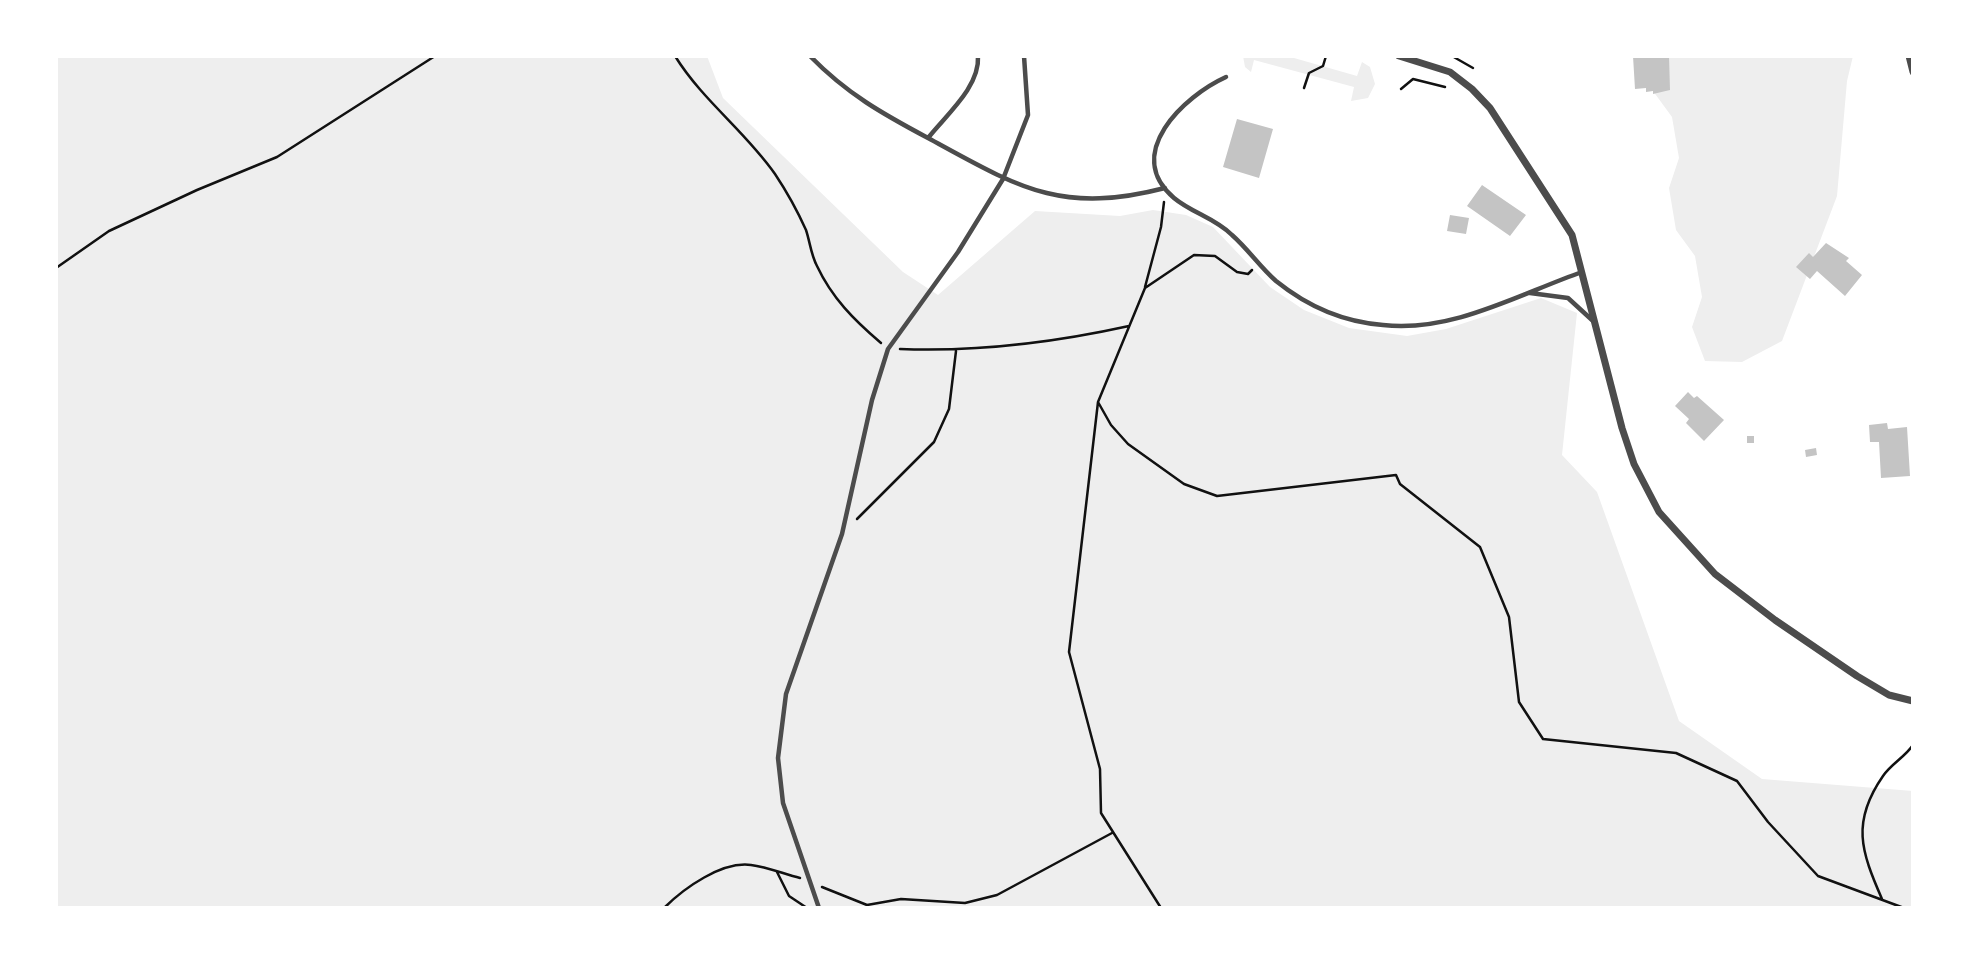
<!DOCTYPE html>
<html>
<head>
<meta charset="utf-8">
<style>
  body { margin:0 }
  #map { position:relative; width:1969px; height:964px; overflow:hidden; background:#fff; font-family:"IBM Plex Sans",sans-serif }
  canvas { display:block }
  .frame { position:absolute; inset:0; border:58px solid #fff; pointer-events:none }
</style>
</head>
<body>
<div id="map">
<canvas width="1969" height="964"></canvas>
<div class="frame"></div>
</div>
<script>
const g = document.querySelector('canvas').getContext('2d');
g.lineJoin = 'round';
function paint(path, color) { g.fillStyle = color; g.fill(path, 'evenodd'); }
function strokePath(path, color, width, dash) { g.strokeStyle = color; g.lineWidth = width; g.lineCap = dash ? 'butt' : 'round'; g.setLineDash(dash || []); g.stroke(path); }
paint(new Path2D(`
  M 56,56 L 707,56 L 723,98 L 903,272 L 938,295 L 1035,211 L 1120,216 L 1153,210 L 1186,215 L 1213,227 L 1270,287 L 1304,310 L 1349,328 L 1407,336 L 1446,329 L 1541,298 L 1577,313 L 1562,455 L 1597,492 L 1679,721 L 1762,779 L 1913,791 L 1913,908 L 56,908 Z
  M 1243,56 L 1287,56 L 1357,76 L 1362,62 L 1370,67 L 1375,84 L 1368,98 L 1351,101 L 1354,87 L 1254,60 L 1251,72 L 1245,67 Z
  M 1647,56 L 1853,56 L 1847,81 L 1837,196 L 1782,341 L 1742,362 L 1705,361 L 1692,327 L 1702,297 L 1695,256 L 1676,230 L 1669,188 L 1679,158 L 1672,117 L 1653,91 Z`), '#eee');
paint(new Path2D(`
  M 1633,56 L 1669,56 L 1670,90 L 1653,94 L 1653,91 L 1646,92 L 1646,88 L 1635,89 Z
  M 1237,119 L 1273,129 L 1259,178 L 1223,167 Z
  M 1482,185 L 1526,215 L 1510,236 L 1467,206 Z
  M 1450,215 L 1469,218 L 1466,234 L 1447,231 Z
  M 1826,243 L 1849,258 L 1846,261 L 1862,275 L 1845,296 L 1817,271 L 1810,279 L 1796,267 L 1809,253 L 1813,257 Z
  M 1688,392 L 1694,398 L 1697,396 L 1724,420 L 1704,441 L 1686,423 L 1689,419 L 1675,406 Z
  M 1887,423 L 1888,429 L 1907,427 L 1910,476 L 1881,478 L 1879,442 L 1870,442 L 1869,425 Z
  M 1747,436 L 1754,436 L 1754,443 L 1747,443 Z
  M 1816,448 L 1817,455 L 1806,457 L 1805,450 Z`), '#c4c4c4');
strokePath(new Path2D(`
  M 675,56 C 703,101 745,131 775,174 C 787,192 797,210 806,230 C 810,242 811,255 817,266 C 832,298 854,320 881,343
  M 1452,56 L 1473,68
  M 1304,88 L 1309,73 L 1323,66 L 1326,56
  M 1401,89 L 1413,79 L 1445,87
  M 56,268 L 109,231 L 197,190 L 277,157 L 435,56
  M 1145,287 L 1161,227 L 1164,202
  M 900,349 C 978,352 1052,343 1129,326
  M 1098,402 L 1111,425 L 1128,444 L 1184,484 L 1217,496 L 1396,475 L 1400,484 L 1480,547 L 1509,617 L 1519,702 L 1543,739 L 1676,753 L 1737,781 L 1768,822 L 1818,876 L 1904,908
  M 857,519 L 934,442 L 949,409 L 956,351
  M 777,872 L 789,896 L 807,908
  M 822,887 L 867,905 L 901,899 L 965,903 L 997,895 L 1112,833
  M 1882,899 C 1861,851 1851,822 1883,776 C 1891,764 1905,757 1913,745
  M 664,908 C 684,888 722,861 751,865 C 767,867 784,874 800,878
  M 1161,908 L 1101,813 L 1100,769 L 1069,652 L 1098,402 L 1145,288 L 1194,255 L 1215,256 L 1237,272 L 1248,274 L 1252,270`), '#111', 2.5);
strokePath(new Path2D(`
  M 810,56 C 847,94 883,114 928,138 C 1018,187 1060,215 1165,188
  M 1226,77 C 1184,96 1122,154 1174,198 C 1192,213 1215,218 1232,235 C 1248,249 1260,267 1276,281 C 1307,306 1344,322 1383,325 C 1452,333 1519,294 1582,272
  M 928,138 C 946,115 980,87 978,56
  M 1530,293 L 1568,298 L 1592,320
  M 819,908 L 783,803 L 778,758 L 786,694 L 842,534 L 872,400 L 888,349 L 958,252 L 1003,179 L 1028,115 L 1024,56`), '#4c4c4c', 4.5);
strokePath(new Path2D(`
  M 1399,56 L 1450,72 L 1472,89 L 1490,108 L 1572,235 L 1622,428 L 1634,464 L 1659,512 L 1715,574 L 1775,620 L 1857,676 L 1889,695 L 1913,701
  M 1909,56 L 1913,72`), '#4c4c4c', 7);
</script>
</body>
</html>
